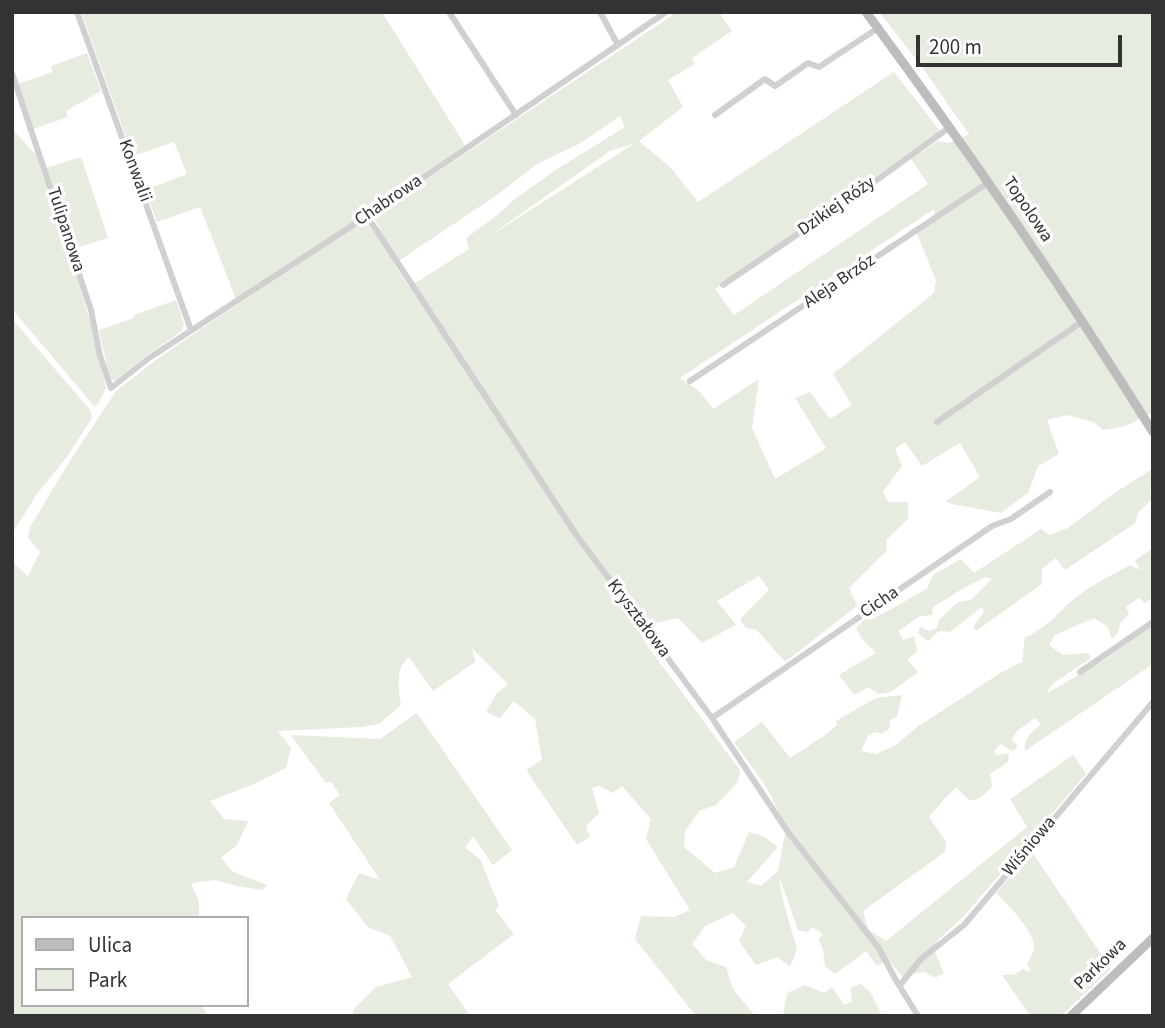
<!DOCTYPE html>
<html>
<head>
<meta charset="utf-8">
<style>
  body { margin:0 }
  #map { position:relative; width:1165px; height:1028px; overflow:hidden; background:#fff; font-family:"Source Sans 3",sans-serif }
  canvas { display:block }
  .frame { position:absolute; inset:0; border:14px solid #333; pointer-events:none }
  .legend { position:absolute; left:21px; top:916px; width:228px; height:91px; box-sizing:border-box; background:#fff; border:2px solid #adadad; margin:0; padding:9px 12px; list-style:none; font-size:21px; color:#333 }
  .legend li { display:flex; align-items:center; gap:14px; height:35px }
  .legend b { width:35px; border:2px solid #adadad }
  .scale { position:absolute; left:916px; top:35px; width:206px; height:32px; box-sizing:border-box; border:4px solid #333; border-top:0; padding-left:9px; font-size:21px; line-height:24px; white-space:nowrap; color:#333; -webkit-text-stroke:5px #fff; paint-order:stroke }
</style>
</head>
<body>
<div id="map">
<canvas width="1165" height="1028"></canvas>
<div class="frame"></div>
<ul class="legend">
<li><b style="height:9px;background:#bdbdbd"></b>Ulica</li>
<li><b style="height:19px;background:#e6ecdf"></b>Park</li>
</ul>
<div class="scale">200 m</div>
</div>
<script>
const g = document.querySelector('canvas').getContext('2d');
g.lineJoin = 'round';
function paint(path, color) { g.fillStyle = color; g.fill(path, 'evenodd'); }
function strokePath(path, color, width, dash) { g.strokeStyle = color; g.lineWidth = width; g.lineCap = dash ? 'butt' : 'round'; g.setLineDash(dash || []); g.stroke(path); }
function drawText(font, color, halo, rows, align = 'center') {
  g.font = font + ' "Source Sans 3",sans-serif'; g.lineWidth = 7; g.setLineDash([]); g.textBaseline = 'middle'; g.strokeStyle = halo; g.fillStyle = color; for (const [text, x, y, turn = 0] of rows) {
    g.save(); g.translate(x, y); g.rotate((+turn || 0) * Math.PI / 180); g.textAlign = isNaN(turn) ? turn : align; if (halo) g.strokeText(text, 0, 0); g.fillText(text, 0, 0); g.restore();
  }
}
paint(new Path2D(`
  M 81,12 L 382,12 L 465,145 L 366,214 L 236,299 L 200,207 L 157,222 L 145,190 L 187,174 L 174,142 L 133,156 Z
  M 677,12 L 719,12 L 732,31 L 692,58 L 695,64 L 668,80 L 683,107 L 639,141 L 671,168 L 698,202 L 894,72 L 940,131 L 715,289 L 734,315 L 928,184 L 911,159 L 938,141 L 949,143 L 969,134 L 919,63 L 879,12 L 1153,12 L 1153,412 L 1126,426 L 1104,430 L 1093,422 L 1067,415 L 1047,420 L 1059,454 L 1038,466 L 1028,493 L 1001,513 L 952,504 L 946,501 L 980,477 L 960,443 L 922,466 L 905,442 L 895,449 L 902,466 L 883,492 L 888,502 L 908,502 L 908,519 L 886,540 L 887,550 L 849,588 L 857,606 L 785,662 L 757,630 L 746,628 L 740,619 L 769,590 L 759,576 L 717,601 L 736,625 L 702,643 L 678,618 L 638,627 L 648,647 L 740,770 L 738,782 L 716,805 L 699,811 L 685,831 L 684,847 L 715,873 L 734,867 L 749,832 L 763,836 L 778,847 L 747,882 L 761,886 L 778,871 L 786,828 L 767,788 L 734,742 L 762,722 L 790,758 L 824,736 L 837,725 L 836,721 L 876,698 L 902,695 L 897,717 L 890,720 L 889,729 L 882,734 L 875,732 L 868,736 L 861,751 L 876,754 L 896,745 L 917,727 L 1002,672 L 1022,662 L 1025,637 C 1050,628 1061,607 1082,593 C 1097,582 1114,574 1130,565 L 1140,570 L 1135,560 L 1153,548 L 1153,598 L 1145,603 L 1139,598 L 1126,607 L 1129,614 L 1120,623 L 1118,633 L 1112,639 L 1107,626 L 1094,618 L 1055,635 L 1049,645 L 1063,655 L 1084,653 L 1090,655 L 1090,659 L 1052,684 L 1046,694 L 1104,660 L 1153,625 L 1153,664 L 1025,751 C 1023,738 1033,732 1041,724 L 1035,718 L 1017,731 L 1012,739 L 1018,747 L 1012,751 L 1000,744 L 994,751 L 997,755 L 1009,753 L 1008,762 L 990,774 L 992,787 C 977,802 970,807 957,787 L 943,800 L 929,817 L 946,842 L 945,852 L 863,911 L 868,929 L 886,941 L 1027,827 L 1010,799 L 1073,755 L 1086,774 L 964,916 L 935,943 L 936,955 L 944,973 L 935,978 L 924,972 L 902,976 L 889,961 L 877,966 L 866,951 L 835,974 L 825,966 L 823,949 L 818,940 L 823,934 L 812,927 L 808,932 L 798,930 L 779,876 L 781,891 L 787,915 L 797,949 L 790,967 L 778,957 L 756,965 L 739,941 L 746,926 L 733,913 L 705,926 L 692,944 L 706,960 L 726,967 L 733,989 L 755,1016 L 696,1016 L 635,939 L 641,916 L 674,917 L 690,910 L 646,839 L 651,819 L 622,786 L 613,793 L 599,786 L 592,788 L 599,813 L 586,826 L 590,837 L 577,845 L 526,770 L 542,760 L 535,719 L 514,701 L 500,718 L 486,712 L 496,694 L 508,684 L 472,648 L 475,662 L 433,691 L 409,657 C 394,669 399,689 401,705 L 379,724 L 362,727 L 278,731 L 291,748 L 286,768 L 254,784 L 210,801 L 224,819 L 248,821 L 237,845 L 221,858 L 233,872 L 267,885 L 262,890 L 237,886 L 215,880 L 191,883 L 199,902 L 199,918 L 23,918 L 23,1005 L 202,1005 L 207,1016 L 12,1016 L 12,562 L 28,576 L 40,552 L 28,538 L 30,527 L 68,464 L 116,391 L 153,362 L 189,337 L 362,221 L 369,225 L 374,232 L 380,228 L 375,220 L 382,209 ZM 620,116 L 625,127 L 554,171 L 515,199 L 495,217 L 466,238 L 469,249 L 409,287 L 394,264 L 497,195 L 537,164 L 581,143 ZM 635,143 L 493,234 L 492,234 L 610,151 ZM 934,209 L 935,217 L 916,231 L 936,280 L 934,293 L 833,374 L 852,405 L 830,419 L 810,392 L 795,398 L 826,448 L 775,479 L 752,428 L 759,379 L 713,409 L 700,392 L 680,378 Z
  M 87,53 L 101,91 L 66,111 L 68,117 L 33,129 L 18,84 L 52,72 L 51,66 Z
  M 12,129 L 36,155 L 80,287 L 91,324 L 106,388 L 98,404 L 94,406 L 12,309 Z
  M 81,157 L 108,238 L 73,249 L 46,168 Z
  M 176,300 L 184,324 L 182,331 L 147,355 L 116,380 L 110,380 L 99,330 L 134,318 L 134,315 Z
  M 12,319 L 91,411 L 92,418 L 66,458 L 37,494 L 12,534 Z
  M 1149,471 L 1153,471 L 1153,487 L 1150,490 L 1152,499 L 1138,513 L 1135,523 L 1065,570 L 1056,558 L 1042,569 L 1042,584 L 976,631 L 973,627 L 984,612 L 982,607 L 950,632 L 939,631 L 928,641 L 918,633 L 920,627 L 929,631 L 937,628 L 939,620 L 958,602 L 971,600 L 992,579 L 985,577 L 957,592 L 932,608 L 933,615 L 920,616 L 898,631 L 903,640 L 914,636 L 917,652 L 907,659 L 918,672 L 891,692 L 878,694 L 869,687 L 854,695 L 839,675 L 876,653 L 862,639 L 856,628 L 865,619 L 873,619 L 927,589 L 933,575 L 961,559 L 974,573 L 1041,529 L 1049,535 L 1068,528 L 1113,494 Z
  M 417,713 L 512,850 L 493,865 L 473,836 L 465,848 L 480,859 L 499,906 L 495,910 L 514,934 L 448,984 L 470,1016 L 353,1016 L 354,1009 L 376,987 L 412,977 L 390,936 L 368,927 L 346,899 L 359,873 L 380,880 L 329,803 L 340,795 L 331,782 L 326,783 L 291,735 L 380,739 Z
  M 1032,852 L 1111,969 L 1061,1016 L 1030,1016 L 1002,975 L 1016,974 L 1023,969 L 1029,972 L 1031,969 L 1027,965 C 1029,960 1033,954 1034,949 C 1036,933 1007,903 996,893 Z
  M 861,984 L 871,993 L 882,1016 L 783,1016 L 787,993 L 805,985 L 824,993 L 832,987 L 844,1005 L 852,1002 L 850,988 Z`), '#e6ecdf');
strokePath(new Path2D(`
  M 77,12 L 191,330
  M 449,12 L 516,115
  M 600,12 L 618,45
  M 12,73 L 91,310 L 100,356 L 111,388 L 149,358 L 367,216 L 666,12
  M 715,115 L 765,79 L 775,86 L 808,63 L 819,67 L 878,28
  M 367,216 L 575,533 L 712,718 L 788,832 L 878,947 L 897,982 L 918,1016
  M 723,285 L 867,187 L 950,127
  M 690,381 L 989,182
  M 937,422 L 1083,321
  M 1080,672 L 1153,622
  M 712,718 L 992,526 L 1011,519 L 1050,492
  M 900,985 L 921,959 L 964,925 L 1153,702`), '#d0d0d0', 6);
strokePath(new Path2D(`
  M 866,12 C 967,149 1063,288 1153,432
  M 1071,1016 L 1153,938`), '#bdbdbd', 9);
drawText('18px', '#333', '#fff', [
  ["Konwalii",134,171,70],
  ["Chabrowa",389,201,-34],
  ["Dzikiej Róży",837,207,-35],
  ["Topolowa",1027,210,56],
  ["Tulipanowa",65,230,72],
  ["Aleja Brzóz",840,282,-34],
  ["Cicha",880,603,-34],
  ["Kryształowa",638,619,53],
  ["Wiśniowa",1030,847,-50],
  ["Parkowa",1101,965,-44]
]);
</script>
</body>
</html>
